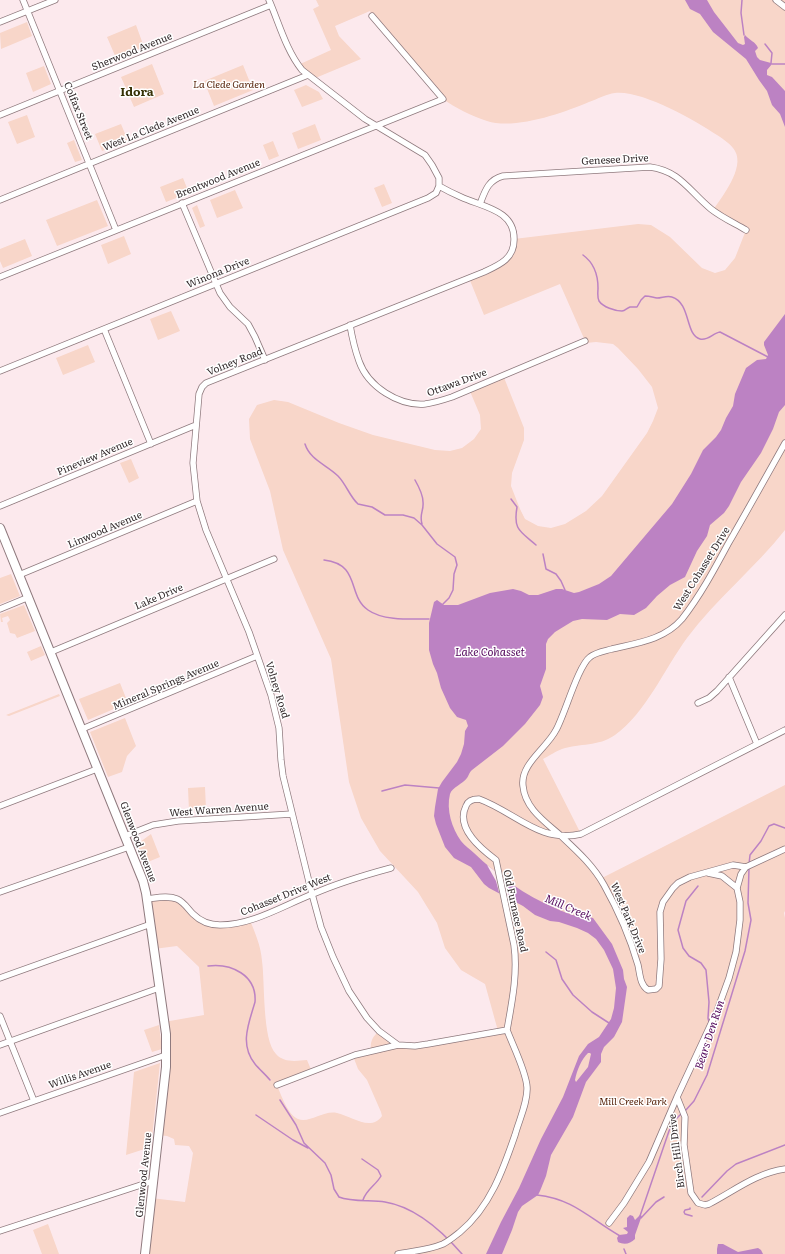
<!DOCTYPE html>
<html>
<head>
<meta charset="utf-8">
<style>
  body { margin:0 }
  canvas { display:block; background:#fce9ed }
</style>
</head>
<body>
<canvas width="785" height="1254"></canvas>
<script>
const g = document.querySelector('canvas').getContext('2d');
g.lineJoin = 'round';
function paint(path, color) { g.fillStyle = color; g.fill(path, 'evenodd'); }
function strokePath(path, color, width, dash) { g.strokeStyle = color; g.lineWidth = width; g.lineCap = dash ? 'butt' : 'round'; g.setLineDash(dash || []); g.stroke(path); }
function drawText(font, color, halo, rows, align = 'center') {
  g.font = font + ' Literata,serif'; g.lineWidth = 3; g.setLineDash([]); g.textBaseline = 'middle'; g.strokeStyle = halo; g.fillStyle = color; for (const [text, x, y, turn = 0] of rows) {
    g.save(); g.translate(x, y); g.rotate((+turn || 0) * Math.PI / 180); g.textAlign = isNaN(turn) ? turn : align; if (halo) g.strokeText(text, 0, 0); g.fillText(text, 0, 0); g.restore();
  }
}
paint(new Path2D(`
  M 316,0 L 785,0 L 785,530 C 755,568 716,599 687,638 C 665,668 645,714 615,735 C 598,747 580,743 562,749 C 556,751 549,756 543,759 L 581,834 L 561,836 L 600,879 L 785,785 L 785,911 L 784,913 L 785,918 L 785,1254 L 145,1254 L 151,1198 L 185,1202 L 193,1153 L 189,1146 L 175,1145 L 174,1139 L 167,1136 L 158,1135 L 164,1022 L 204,1015 L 199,967 L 177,946 L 154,949 L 147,899 L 171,898 L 212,924 L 250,920 C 255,933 261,946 262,961 C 265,981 262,1040 276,1054 C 284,1063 296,1061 307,1060 L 312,1072 L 277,1085 C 281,1095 288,1115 298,1119 C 309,1124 323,1110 337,1113 C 351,1116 371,1132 382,1116 L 381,1112 L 367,1080 L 358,1069 L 353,1056 L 371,1051 C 370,1042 372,1037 379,1031 L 398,1045 L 415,1046 L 498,1031 L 485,984 L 461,970 L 445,948 L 437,923 L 418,892 L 380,851 L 361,818 L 349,782 L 331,659 L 283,550 L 270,491 L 250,439 L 249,419 L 257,405 L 274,400 L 288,402 L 339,423 L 373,435 L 435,450 L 450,451 L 462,448 L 474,439 L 481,429 L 480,415 L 469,389 L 503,375 L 524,428 L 524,440 L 512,473 L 511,486 L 520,509 L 525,519 L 538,526 L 551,528 L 565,524 L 586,511 L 602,496 L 647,433 L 653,421 L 658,408 L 652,387 L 638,369 L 618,348 L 613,344 L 596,342 L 586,343 L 560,284 L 484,315 L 469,278 L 504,262 L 514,239 L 638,224 L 651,225 L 670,237 L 702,268 L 715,273 L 725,270 L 735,258 L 746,230 L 713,210 C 722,197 745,168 735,151 C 732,145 723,139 717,135 C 694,120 642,90 615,93 C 606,94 598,99 589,102 C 563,113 515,130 487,121 C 472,116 455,108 443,99 C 435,92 428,82 422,74 C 405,55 389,35 372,16 L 370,11 L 335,26 L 339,36 L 361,59 L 313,79 L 298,65 L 331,50 L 313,9 L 319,6 Z
  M 27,22 L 32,36 L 1,49 L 0,33 Z
  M 136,25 L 144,47 L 116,58 L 107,37 Z
  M 152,64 L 164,94 L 134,107 L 121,77 Z
  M 243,65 L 253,90 L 214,106 L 204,81 Z
  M 44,66 L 51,84 L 33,92 L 26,73 Z
  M 306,85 L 319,92 L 323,99 L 302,107 L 294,90 Z
  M 27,115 L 35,137 L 17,144 L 8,122 Z
  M 121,124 L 128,141 L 102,151 L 95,134 Z
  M 315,124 L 321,140 L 298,149 L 292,133 Z
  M 74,140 L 82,160 L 75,162 L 67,143 Z
  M 273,141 L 279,156 L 269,160 L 263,145 Z
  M 183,178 L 189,193 L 166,202 L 160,187 Z
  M 384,184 L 392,203 L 382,207 L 374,188 Z
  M 235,190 L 243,208 L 217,218 L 210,200 Z
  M 97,200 L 108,226 L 57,246 L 46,220 Z
  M 197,205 L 205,226 L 200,228 L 192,208 Z
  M 124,236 L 131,254 L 108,264 L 101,245 Z
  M 25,239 L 32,256 L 3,268 L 0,261 L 0,249 Z
  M 171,311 L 180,331 L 158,340 L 150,319 Z
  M 88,345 L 95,362 L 63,375 L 56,358 Z
  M 131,459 L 139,478 L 129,483 L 120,463 Z
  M 11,574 L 20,596 L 0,604 L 0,578 Z
  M 24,605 L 35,631 L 17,638 L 15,634 L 10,633 L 7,623 L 10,620 L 8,616 L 2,618 L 3,622 L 1,622 L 0,614 Z
  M 41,646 L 45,655 L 31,661 L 27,652 Z
  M 120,683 L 128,703 L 88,720 L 79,699 Z
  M 59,694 L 60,696 L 9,716 L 6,715 Z
  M 125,718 L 136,746 L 127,756 L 122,772 L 108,777 L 90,732 Z
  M 205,787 L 206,809 L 189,811 L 188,788 Z
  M 151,834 L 160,857 L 143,864 L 136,847 L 140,842 Z
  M 159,1025 L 162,1049 L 152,1052 L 144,1030 Z
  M 160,1063 L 151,1147 L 126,1155 L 134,1072 Z
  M 48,1224 L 59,1254 L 42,1254 L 33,1230 Z`), '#f8d6c9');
paint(new Path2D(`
  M 685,0 L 707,0 L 714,12 L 738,43 L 743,45 L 745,44 L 744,37 L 745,35 C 749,40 756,42 758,48 L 755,51 L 757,57 L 760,60 L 771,63 L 772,64 L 767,70 L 767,75 L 772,77 L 785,91 L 785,127 L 780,114 L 772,105 L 767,91 L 759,80 L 746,59 L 713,32 L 700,14 L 690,9 Z
  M 785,314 L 785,405 L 779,412 L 773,429 L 761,453 L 741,482 L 729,506 L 724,513 L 710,525 L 707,536 L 697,551 L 685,577 L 670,585 L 657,596 L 646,608 L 634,615 L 620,614 L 607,620 L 582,619 L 573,621 L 555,632 L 548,639 L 546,644 L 546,669 L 540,686 L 543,697 L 540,705 L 525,724 L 503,746 L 472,770 C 469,773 469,775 467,778 C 463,784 452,787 450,794 C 446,810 452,828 461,841 C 465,846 470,849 474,853 C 497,875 526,896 555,908 C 562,911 570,915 578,916 C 583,917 588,916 593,918 L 612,944 L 623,970 L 624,979 L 627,987 L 622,1022 L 614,1037 L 604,1047 L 601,1054 L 601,1062 L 586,1082 L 573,1117 L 551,1155 L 546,1176 L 540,1191 L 538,1195 L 522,1206 L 518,1212 L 512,1230 L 502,1254 L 486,1254 L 501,1222 L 519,1188 L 541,1139 L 563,1097 L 579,1056 L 588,1044 L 599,1037 L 611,1019 L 614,1008 L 616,988 L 613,969 L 604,950 L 596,939 L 588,933 L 577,928 L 559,922 L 550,921 L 535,915 L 523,906 L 489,888 L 484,884 L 471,867 L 454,858 L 445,847 L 436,824 L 434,816 L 435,807 L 438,789 L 442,782 L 457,762 L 461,754 L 464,744 L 465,731 L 468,726 L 466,720 L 457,717 L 450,708 L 441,688 L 437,673 L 433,664 L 429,650 L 429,623 L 434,602 L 437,600 L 444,605 L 458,605 L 490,593 L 513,589 L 521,591 L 529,595 L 538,595 L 556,589 L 562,589 L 574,593 L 579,592 L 599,584 L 611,576 L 672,504 L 691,474 L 703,450 L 716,437 L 721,430 L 726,418 L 733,406 L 735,394 L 746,368 L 757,360 L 766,359 L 768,355 L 764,345 L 764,342 ZM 588,1053 L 590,1053 L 591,1054 L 588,1067 L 576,1082 L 575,1080 C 577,1070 581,1060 588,1053 Z
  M 630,1215 L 633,1216 L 635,1220 L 640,1215 L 642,1216 L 641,1218 L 635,1235 L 635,1239 C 630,1244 624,1245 618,1242 L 617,1238 L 619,1235 L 627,1234 L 628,1232 L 623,1228 L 627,1227 L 627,1218 Z
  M 718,1244 L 723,1244 L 738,1252 L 758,1248 L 761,1250 L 763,1254 L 717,1254 L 717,1249 Z`), '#bc82c3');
paint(new Path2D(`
  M 487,865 L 505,879 L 510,902 L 500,896 L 496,881 Z`), '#fce9ed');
strokePath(new Path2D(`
  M 742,0 L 741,13 L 744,35
  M 765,44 L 772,53 L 771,63
  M 772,64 L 785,64
  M 583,255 C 594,263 598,275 598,288 C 598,292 597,297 599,301 C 603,307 615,311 622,311 C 625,311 627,308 630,307 C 632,307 635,307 637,307 L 641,300 L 645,296 C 649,296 652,297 657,298 C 662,298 667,295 672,297 C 691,303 685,335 700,339 C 708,341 713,333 720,332 L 768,357
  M 305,444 C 310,460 327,465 338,476 C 346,484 350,497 358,504 L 372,507 L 385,515 L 403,515 L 414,518 L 422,525 L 437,544 L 455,557 L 457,565 L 454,574 L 453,590 L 449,598 L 443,604
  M 415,480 C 419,487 423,494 423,502 C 424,511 419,514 422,524
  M 511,499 L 517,507 C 513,530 520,531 536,545
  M 543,554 L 546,569 L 556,574 L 561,581 L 565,590
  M 324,560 C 361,564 347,596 368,610 C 383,621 412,619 429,619
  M 382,791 L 405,785 L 439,788
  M 749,864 L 750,855 L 761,841 L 769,826 L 774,824 L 785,828
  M 698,886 L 686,901 L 678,930 L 683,948 L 689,956 L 701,963 L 706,970 L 709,1002 L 708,1018 L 709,1022
  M 546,952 L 556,960 L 562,979 L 573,995 L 592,1012 L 609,1023
  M 208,966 C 231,963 257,975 255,1002 C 249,1023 239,1044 255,1064 C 259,1069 265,1074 270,1080
  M 280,1100 L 296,1125 L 304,1143 L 325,1163 L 331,1175 L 334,1189 L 339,1197 C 351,1202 371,1200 385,1202 C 416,1207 442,1231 462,1254
  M 685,1111 L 694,1101 L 707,1075 L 745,951 L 751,920 L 748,903 L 749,868
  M 256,1115 L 293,1140 L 308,1148
  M 362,1159 L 378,1170 L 381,1176 C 376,1185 366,1190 363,1200
  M 537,1195 C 574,1199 590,1219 620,1236
  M 702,1197 L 727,1171 L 736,1164 L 785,1145
  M 690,1208 L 690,1209 L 685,1210 L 684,1212 L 685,1214 L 692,1216
  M 640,1216 L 669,1131 L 674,1121 L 682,1113
  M 641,1218 L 656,1202 L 664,1197
  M 624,1249 L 626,1254`), '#bc82c3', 1.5);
const minor = new Path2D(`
  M 23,0 L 116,230
  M 269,0 C 279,23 286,50 302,70 L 365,119 L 425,155 L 432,165 L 439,178 L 439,186
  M 776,0 L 785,7
  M 0,22 L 55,0
  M 0,115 L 271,5
  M 0,200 L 308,75
  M 182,203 L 220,293 L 230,307 L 248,324 L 255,337 L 265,360
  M 480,204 C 485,191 488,180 503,176 L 650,167 C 680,171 689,191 711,209 C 721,217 734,223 746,230
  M 0,277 L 443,99 L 372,16
  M 350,325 C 352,337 355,350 359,361 C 368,387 399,406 425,404 C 434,403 443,400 452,397 L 585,341
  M 104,329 L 151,444
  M 0,371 L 428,198 L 436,193 L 439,186
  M 785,443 C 766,477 747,511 728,544 C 714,570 700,596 682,619 C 664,640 637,643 612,649 C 605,651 596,652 590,657 C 578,666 565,714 556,730 C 547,748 520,764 523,786 C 525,808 544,821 560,835 C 576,850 593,865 604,885 C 618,910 630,937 638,965 C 640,974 640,985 648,990 L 656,989 L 659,986 L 661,959 L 660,912 L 663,902 L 673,888 L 678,883 L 690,877 L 733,865 L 746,867 L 785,849
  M 0,506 L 196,425
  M 19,575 L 197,501
  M 0,609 L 29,597
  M 51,652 L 274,559
  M 729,677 L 757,744
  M 698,703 L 709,698 L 717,691 L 785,615
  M 82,729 L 257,656
  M 0,806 L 97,769
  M 125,836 L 153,825 L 178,821 L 292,814
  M 708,873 L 722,876 L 737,888
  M 0,892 L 129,847
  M 147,899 C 156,898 168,895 177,899 C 184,902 188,909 193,914 C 200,921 210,925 220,925 C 253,925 284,905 313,894 C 338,883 365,875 391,868
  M 0,978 L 151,924
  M 0,1016 L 34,1101
  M 507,1030 C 512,1002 518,973 514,945 L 496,860 C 481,849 455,828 466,806 C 468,800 473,799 479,799 C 515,812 540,844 581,834 L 785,730
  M 0,1045 L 159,988
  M 398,1045 L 379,1031 L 367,1018 L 349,991 L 333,957 L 321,927 L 312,894 L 283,776 L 281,760 L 279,728 L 271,695 L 249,632 L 206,530 L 197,501 L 193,463 L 199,394 L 202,387 L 206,383 L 484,272 C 499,265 514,259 514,240 C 515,210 483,207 461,197 C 454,194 446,190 439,186
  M 277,1085 L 355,1055 L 398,1045 L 415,1046 L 428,1044 L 507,1030
  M 677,1097 L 685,1117 L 684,1145 L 691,1193 L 698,1203 L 705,1205 L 709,1204 C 734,1191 756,1173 785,1169
  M 0,1113 L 166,1055
  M 609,1223 L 624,1203 L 649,1162 L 677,1097 L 717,1011 L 729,978 L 736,952 L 740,920 L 740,902 L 737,888 L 741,874 L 746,867
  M 0,1231 L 153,1181
  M 398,1254 C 413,1251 429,1250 443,1244 C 449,1241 455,1236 460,1232 C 490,1207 503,1170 515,1135 C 519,1120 528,1102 527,1087 C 526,1071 513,1046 507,1030`);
const secondary = new Path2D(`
  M 0,528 L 143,881 L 146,893 L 166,1034 L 166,1067 L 145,1254`);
strokePath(minor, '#8f7a7e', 7);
strokePath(secondary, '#8f7a7e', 10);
strokePath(minor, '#fff', 5.5);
strokePath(secondary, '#fff', 8);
drawText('10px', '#32292b', '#fff', [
  ["Sherwood Avenue",132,52,-22],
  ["Colfax Street",78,111,68],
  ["West La Clede Avenue",151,129,-22],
  ["Genesee Drive",615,160,-3],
  ["Brentwood Avenue",218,179,-22],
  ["Winona Drive",218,273,-22],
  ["Volney Road",235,362,-22],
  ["Ottawa Drive",457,383,-20],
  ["Pineview Avenue",95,457,-23],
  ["Linwood Avenue",105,530,-23],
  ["West Cohasset Drive",702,569,-58],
  ["Lake Drive",159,597,-23],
  ["Mineral Springs Avenue",166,685,-23],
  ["Volney Road",277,690,73],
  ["West Warren Avenue",219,810,-4],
  ["Glenwood Avenue",138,842,69],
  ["Cohasset Drive West",286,895,-22],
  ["Old Furnace Road",515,911,78],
  ["West Park Drive",628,918,67],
  ["Willis Avenue",80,1075,-19],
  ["Birch Hill Drive",677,1151,-97],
  ["Glenwood Avenue",144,1175,-84]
]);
drawText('italic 10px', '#541f06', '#fff', [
  ["La Clede Garden",229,85],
  ["Mill Creek Park",633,1102]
]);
drawText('italic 11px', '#54095d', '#fff', [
  ["Lake Cohasset",490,653],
  ["Mill Creek",568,908,23],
  ["Bears Den Run",710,1035,-72]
]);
drawText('bold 12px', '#363105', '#fff', [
  ["Idora",137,92]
]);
</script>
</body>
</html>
